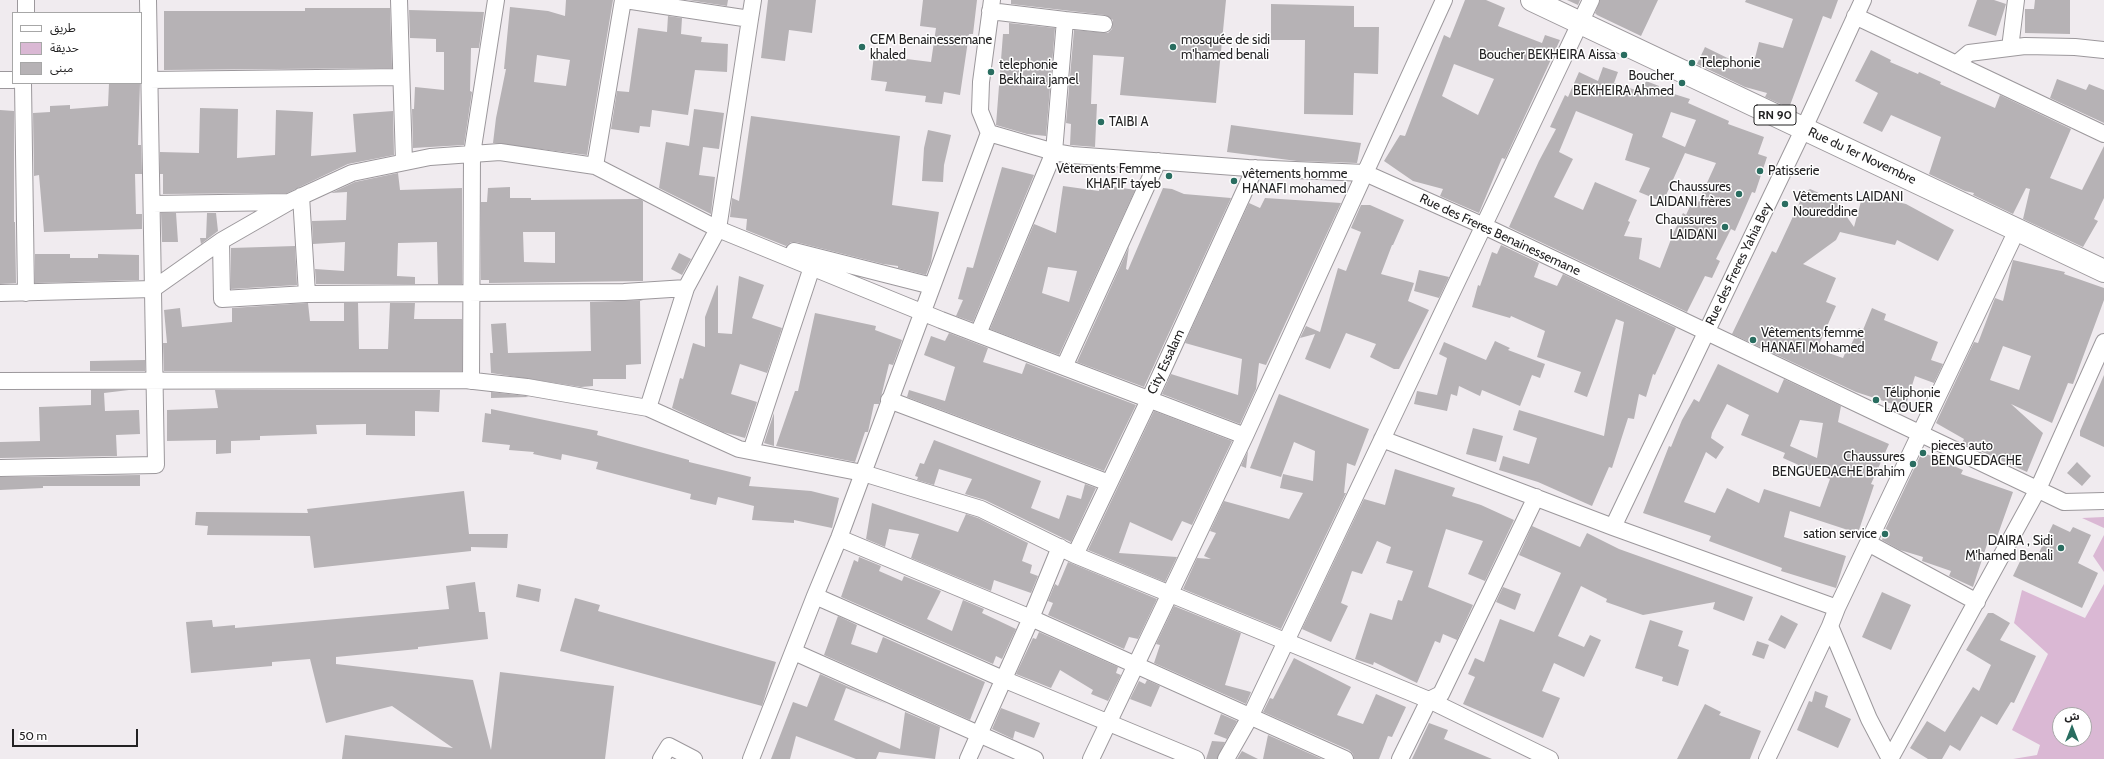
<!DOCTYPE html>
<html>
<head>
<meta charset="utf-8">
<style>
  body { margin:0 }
  #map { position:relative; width:2104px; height:759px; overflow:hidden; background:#f0ebef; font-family:Cabin,"Noto Sans Arabic",sans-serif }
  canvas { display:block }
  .legend { position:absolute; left:12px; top:12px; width:130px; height:72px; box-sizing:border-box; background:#fff; border:1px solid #a7a7a7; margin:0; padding:5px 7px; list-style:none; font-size:12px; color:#232223 }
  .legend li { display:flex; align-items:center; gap:8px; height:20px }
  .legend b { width:20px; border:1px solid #a7a7a7 }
  .north { position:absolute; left:2052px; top:707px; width:40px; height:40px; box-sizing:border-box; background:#fff; border:1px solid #a7a7a7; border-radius:50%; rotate:0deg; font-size:11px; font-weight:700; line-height:16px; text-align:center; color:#232223 }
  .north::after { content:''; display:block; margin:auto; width:14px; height:18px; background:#296d60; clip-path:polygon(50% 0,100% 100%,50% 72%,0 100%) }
  .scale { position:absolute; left:12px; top:729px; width:126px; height:18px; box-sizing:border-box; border:2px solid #232223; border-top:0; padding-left:5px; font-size:12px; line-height:14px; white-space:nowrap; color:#232223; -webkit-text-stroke:3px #fff; paint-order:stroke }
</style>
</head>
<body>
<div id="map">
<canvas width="2104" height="759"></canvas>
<ul class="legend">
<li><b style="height:5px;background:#fff"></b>طريق</li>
<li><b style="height:11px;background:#dab8d4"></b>حديقة</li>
<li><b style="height:11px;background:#b6b2b5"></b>مبنى</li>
</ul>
<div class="north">ش</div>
<div class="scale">50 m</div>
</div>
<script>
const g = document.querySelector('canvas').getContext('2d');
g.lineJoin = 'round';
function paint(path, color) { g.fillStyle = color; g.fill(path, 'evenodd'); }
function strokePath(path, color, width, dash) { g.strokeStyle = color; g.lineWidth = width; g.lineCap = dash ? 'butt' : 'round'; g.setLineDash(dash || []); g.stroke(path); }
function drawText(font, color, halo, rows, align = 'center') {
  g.font = font + ' Cabin,sans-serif'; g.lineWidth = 3; g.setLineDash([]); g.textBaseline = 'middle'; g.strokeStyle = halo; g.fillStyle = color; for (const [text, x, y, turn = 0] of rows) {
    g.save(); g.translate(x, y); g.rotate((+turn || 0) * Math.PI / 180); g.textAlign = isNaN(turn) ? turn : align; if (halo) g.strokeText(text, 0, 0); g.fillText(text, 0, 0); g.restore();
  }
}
paint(new Path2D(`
  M 2104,517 L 2104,528 L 2082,518 Z
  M 2104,535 L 2104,572 L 2093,556 Z
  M 2104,584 L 2104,759 L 2013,759 L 2037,755 L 2040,745 L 2012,730 L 2048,654 L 2014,623 L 2022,590 L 2085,618 ZM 2060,715 L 2084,715 L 2084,739 L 2060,739 Z`), '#dab8d4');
paint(new Path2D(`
  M 566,0 L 613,0 L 587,155 L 493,143 L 496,118 L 506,69 L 504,69 L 510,7 L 548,11 L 565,16 ZM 537,55 L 570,60 L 566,86 L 534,82 Z
  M 688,0 L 728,0 L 727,6 Z
  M 768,0 L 816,0 L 812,33 L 789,30 L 785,61 L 761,58 Z
  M 923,0 L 977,0 L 973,34 L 969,34 L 960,95 L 944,92 L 942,104 L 925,102 L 926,96 L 885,91 L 887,82 L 871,80 L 874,55 L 931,62 L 936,28 L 920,26 Z
  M 1011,0 L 1226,0 L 1216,103 L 1120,95 L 1124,57 L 1093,55 L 1091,104 L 1097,104 L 1095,147 L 1070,145 L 1071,124 L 1066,123 L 1074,30 L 1108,33 L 1112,29 L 1113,20 L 1105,15 L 1011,4 Z
  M 1465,0 L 1486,0 L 1505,8 L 1498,26 L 1542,43 L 1545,35 L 1560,40 L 1505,159 L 1502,158 L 1479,213 L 1440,196 L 1443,189 L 1413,181 L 1384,161 L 1400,135 L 1405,136 L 1444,35 L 1450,38 ZM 1454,64 L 1494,79 L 1478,115 L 1442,96 Z
  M 1567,0 L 1580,0 L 1578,5 Z
  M 1600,0 L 1658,0 L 1641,36 L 1597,15 L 1595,13 Z
  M 1746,0 L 1838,0 L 1831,19 L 1823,16 L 1789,108 L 1765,97 L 1767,93 L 1745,87 L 1697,64 L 1705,47 L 1752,70 L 1759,42 L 1783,48 L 1793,19 L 1745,2 Z
  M 1977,0 L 1994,0 L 2006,4 L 1996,36 L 1968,26 Z
  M 2035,0 L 2070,0 L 2070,34 L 2025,33 L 2025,9 L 2034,9 Z
  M 1271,4 L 1354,6 L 1354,27 L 1379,27 L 1378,74 L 1354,73 L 1353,115 L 1304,114 L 1305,40 L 1271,40 Z
  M 305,8 L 390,8 L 392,68 L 164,70 L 164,11 L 305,11 Z
  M 409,10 L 484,12 L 479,48 L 471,48 L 470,91 L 472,92 L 464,145 L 413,148 L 412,109 L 414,109 L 415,87 L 444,90 L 444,52 L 436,52 L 436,39 L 410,38 Z
  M 668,16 L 682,18 L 681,34 L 702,37 L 701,42 L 728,44 L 727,72 L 695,70 L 688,115 L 652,110 L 650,127 L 640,126 L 639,133 L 611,129 L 617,91 L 629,92 L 638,28 L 667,32 Z
  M 1009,23 L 1055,28 L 1046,136 L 1027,134 L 996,125 L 1003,34 L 1009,34 Z
  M 1871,50 L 1891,60 L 1890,62 L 1918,74 L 1919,72 L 1941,82 L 1940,84 L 1995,108 L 2000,95 L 2071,129 L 2050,178 L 2082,190 L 2104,146 L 2104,198 L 2094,219 L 2098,221 L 2083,247 L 2023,219 L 2030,189 L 2026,188 L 2013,214 L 1973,195 L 1974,193 L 1965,191 L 1929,174 L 1941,137 L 1891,115 L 1882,132 L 1863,123 L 1878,93 L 1855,81 Z
  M 1603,67 L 1618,72 L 1614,83 L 1642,92 L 1646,81 L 1659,86 L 1658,89 L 1690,99 L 1688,103 L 1729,121 L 1728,124 L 1764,137 L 1758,154 L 1767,157 L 1755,193 L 1752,192 L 1735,231 L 1731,229 L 1716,259 L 1720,261 L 1712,278 L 1705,276 L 1687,312 L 1509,227 L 1539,161 L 1556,129 L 1550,127 L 1565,95 L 1568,97 L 1579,72 L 1598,81 ZM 1576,111 L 1633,134 L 1625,160 L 1650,168 L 1639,192 L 1663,202 L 1685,153 L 1716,163 L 1697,205 L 1692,202 L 1686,215 L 1683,213 L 1673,234 L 1660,268 L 1639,259 L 1642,238 L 1624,236 L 1630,222 L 1628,221 L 1637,200 L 1595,182 L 1583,210 L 1554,197 L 1573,159 L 1559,152 ZM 1671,112 L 1696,120 L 1685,147 L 1662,137 Z
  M 2057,79 L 2086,90 L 2089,84 L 2104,90 L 2104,123 L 2050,98 Z
  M 109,83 L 140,83 L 138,145 L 141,145 L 142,174 L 135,174 L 136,214 L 142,214 L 142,229 L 44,232 L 39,175 L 34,176 L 33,113 L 50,112 L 50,106 L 70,105 L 70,109 L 108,106 Z
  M 200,108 L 238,109 L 237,158 L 275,155 L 276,110 L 313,112 L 311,156 L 356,152 L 353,114 L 393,111 L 394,155 L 348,164 L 287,193 L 163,194 L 163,174 L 160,174 L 160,152 L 199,153 Z
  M 694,109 L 724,113 L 719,149 L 703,147 L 699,175 L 715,177 L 711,214 L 659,188 L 666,142 L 689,146 Z
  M 0,110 L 14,111 L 14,222 L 15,222 L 16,283 L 0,284 Z
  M 751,116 L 900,136 L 892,205 L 939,212 L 931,262 L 926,275 L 898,268 L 898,266 L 883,264 L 796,242 L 791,242 L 786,246 L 746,230 L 747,219 L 730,217 L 732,198 L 739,201 Z
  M 1231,125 L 1361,143 L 1357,163 L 1297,161 L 1227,152 Z
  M 928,130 L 951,135 L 944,165 L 943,182 L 922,181 L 924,148 Z
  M 1002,167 L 1034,175 L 973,322 L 956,316 L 963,300 L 958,299 L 967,267 L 973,268 Z
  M 398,173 L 400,190 L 462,188 L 462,284 L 438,284 L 437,242 L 398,243 L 397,276 L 415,277 L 415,284 L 316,284 L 315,269 L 344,271 L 345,242 L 313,244 L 312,221 L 346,220 L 347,192 L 331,193 L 355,182 Z
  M 1099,184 L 1135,190 L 1059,355 L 990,329 L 1034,224 L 1056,233 L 1063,186 L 1099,191 ZM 1048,267 L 1077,271 L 1069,302 L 1042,293 Z
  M 510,187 L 510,198 L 531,198 L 531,200 L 640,199 L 643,201 L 643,281 L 489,283 L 489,280 L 481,280 L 481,202 L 487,202 L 488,188 ZM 523,232 L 555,232 L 555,263 L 524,262 Z
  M 1163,188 L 1172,189 L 1184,194 L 1231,198 L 1144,387 L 1077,362 L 1129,247 L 1126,269 L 1128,270 Z
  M 1810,189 L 1835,200 L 1854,227 L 1863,194 L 1906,204 L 1954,230 L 1938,261 L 1897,240 L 1895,245 L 1840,232 L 1836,240 L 1803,264 L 1836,278 L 1826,302 L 1836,306 L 1817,349 L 1843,358 L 1847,349 L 1849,349 L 1859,328 L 1863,330 L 1872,308 L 1886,314 L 1884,320 L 1938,342 L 1931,360 L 1943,364 L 1934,383 L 1915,376 L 1905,408 L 1856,392 L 1732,334 L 1772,251 L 1776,253 L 1804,193 Z
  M 1265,198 L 1341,203 L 1266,365 L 1259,363 L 1256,389 L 1240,424 L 1162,394 L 1171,374 L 1238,395 L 1242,359 L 1185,343 L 1249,203 L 1260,208 Z
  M 1361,205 L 1370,205 L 1404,220 L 1393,245 L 1392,245 L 1381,274 L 1414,283 L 1408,301 L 1429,310 L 1399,369 L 1394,369 L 1370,357 L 1376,344 L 1346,333 L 1330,369 L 1305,359 L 1315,334 L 1300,338 L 1306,326 L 1320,332 L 1338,268 L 1346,271 L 1361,232 L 1351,228 Z
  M 161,213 L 176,213 L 178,242 L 162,242 Z
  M 207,213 L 216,213 L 218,231 L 201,244 L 200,238 L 206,238 Z
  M 1501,245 L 1539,263 L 1534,277 L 1557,286 L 1563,274 L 1676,328 L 1655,375 L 1653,374 L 1646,397 L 1639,394 L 1634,419 L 1628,418 L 1612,468 L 1609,467 L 1592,506 L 1538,482 L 1499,470 L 1503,456 L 1529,464 L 1537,438 L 1513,430 L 1519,410 L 1604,436 L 1624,322 L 1616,319 L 1587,397 L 1574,392 L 1581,372 L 1537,357 L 1545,331 L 1511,316 L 1510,318 L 1472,307 L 1478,285 L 1480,286 L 1492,252 L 1497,254 Z
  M 295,246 L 297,285 L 231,289 L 231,248 Z
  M 679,253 L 691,259 L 682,275 L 671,269 Z
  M 35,254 L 70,254 L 70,258 L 98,258 L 98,254 L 139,255 L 139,280 L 35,283 Z
  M 2013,260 L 2065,272 L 2064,274 L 2104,288 L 2104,300 L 2073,384 L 2068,383 L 2052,423 L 2011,404 L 2043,433 L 2027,472 L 1962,443 L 1964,439 L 1936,423 L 1974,342 L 1978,343 L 1995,298 L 2003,301 ZM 2003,346 L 2031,356 L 2019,390 L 1990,380 Z
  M 1419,270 L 1449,277 L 1439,298 L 1414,291 Z
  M 739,276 L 764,285 L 752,318 L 782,328 L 767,373 L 740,364 L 731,394 L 757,402 L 745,438 L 723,432 L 672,408 L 680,378 L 683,379 L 693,343 L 705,347 L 705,317 L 717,285 L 718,286 L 718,333 L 732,334 Z
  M 643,300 L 640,301 L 641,364 L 626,365 L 626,379 L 593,379 L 593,386 L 581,387 L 491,373 L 490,353 L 493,353 L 491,324 L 506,323 L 508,353 L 591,351 L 590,302 Z
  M 308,303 L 310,321 L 344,321 L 344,303 L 358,303 L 359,349 L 388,349 L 390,303 L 415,303 L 414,319 L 462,319 L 462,371 L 164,371 L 163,343 L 167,343 L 164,310 L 180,308 L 182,327 L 232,322 L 232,308 Z
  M 815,313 L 876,326 L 875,330 L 902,340 L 893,365 L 889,364 L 880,401 L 879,404 L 874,404 L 868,432 L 865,432 L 855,462 L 776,446 L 795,391 L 798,391 Z
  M 949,333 L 988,348 L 983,362 L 1022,374 L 1026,363 L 1136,405 L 1104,471 L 907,397 L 909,390 L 945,401 L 955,367 L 924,355 L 931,336 L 945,341 Z
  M 1495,341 L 1510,348 L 1508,350 L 1545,364 L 1540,378 L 1532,375 L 1520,406 L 1482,390 L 1480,396 L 1459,386 L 1457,396 L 1451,394 L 1447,411 L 1414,404 L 1417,391 L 1437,395 L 1447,358 L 1439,354 L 1444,342 L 1486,360 Z
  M 145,360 L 145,371 L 90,371 L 90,361 Z
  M 1718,364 L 1778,393 L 1784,379 L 1841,406 L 1838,422 L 1889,444 L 1871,484 L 1874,485 L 1859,530 L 1855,529 L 1854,532 L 1790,511 L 1784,537 L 1846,556 L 1836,588 L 1781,571 L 1782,568 L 1709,541 L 1711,536 L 1643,513 L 1669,446 L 1671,447 L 1682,420 L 1694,399 L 1699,402 ZM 1727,404 L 1749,415 L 1741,435 L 1785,453 L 1783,458 L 1830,479 L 1820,507 L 1764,489 L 1759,503 L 1727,488 L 1715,513 L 1684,502 L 1706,452 L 1716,459 L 1724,447 L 1711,438 L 1712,433 ZM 1800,420 L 1823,423 L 1817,458 L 1790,446 Z
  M 2104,375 L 2104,447 L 2080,436 L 2080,431 Z
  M 91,390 L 129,390 L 104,393 L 105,411 L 139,410 L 140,434 L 116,435 L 117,456 L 0,458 L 0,442 L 40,441 L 39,407 L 91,405 Z
  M 215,390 L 440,390 L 439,412 L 415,411 L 415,436 L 366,435 L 366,424 L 316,425 L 317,434 L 260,436 L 260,440 L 231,441 L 231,453 L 216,454 L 216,440 L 167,441 L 167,410 L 218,408 Z
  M 491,392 L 526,396 L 529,397 L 491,398 Z
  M 1279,394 L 1369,429 L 1355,466 L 1347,463 L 1344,493 L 1346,493 L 1281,629 L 1183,589 L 1197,558 L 1211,559 L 1204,556 L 1216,533 L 1210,531 L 1224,501 L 1289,519 L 1303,493 L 1280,488 L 1283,474 L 1313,481 L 1315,451 L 1294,442 L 1281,477 L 1250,468 Z
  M 491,409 L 598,431 L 597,435 L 689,460 L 689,462 L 751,477 L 749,486 L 811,491 L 839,498 L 832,528 L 794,520 L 794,523 L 752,520 L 754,506 L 718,497 L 716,505 L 690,499 L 691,494 L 596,469 L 598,462 L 562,454 L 561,460 L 533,454 L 534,452 L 509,450 L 510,445 L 482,442 L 485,413 L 491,414 Z
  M 1154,411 L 1232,441 L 1192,525 L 1182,521 L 1172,541 L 1130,522 L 1119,553 L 1177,557 L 1165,582 L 1088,550 Z
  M 774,413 L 774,446 L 764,443 Z
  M 1473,428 L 1503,436 L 1496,462 L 1466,454 Z
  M 934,440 L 1041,481 L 1031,508 L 1059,519 L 1067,495 L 1081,499 L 1085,484 L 1096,488 L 1071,542 L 985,500 L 965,494 L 972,479 L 939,469 L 934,485 L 917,480 L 918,477 L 915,476 L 920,463 L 924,464 Z
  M 1248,451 L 1246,468 L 1241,466 Z
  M 1922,452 L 1963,470 L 1961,474 L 2013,492 L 1997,537 L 1990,535 L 1973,587 L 1949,576 L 1951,571 L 1922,561 L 1923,557 L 1900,550 L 1882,540 L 1885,530 Z
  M 2077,462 L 2091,476 L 2082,486 L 2067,473 Z
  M 1395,469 L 1455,488 L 1452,496 L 1481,505 L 1514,520 L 1485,581 L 1468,574 L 1483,541 L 1446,529 L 1428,587 L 1473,605 L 1457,640 L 1443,634 L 1440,643 L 1435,641 L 1417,683 L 1374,662 L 1373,665 L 1355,659 L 1370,613 L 1392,620 L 1398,600 L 1402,601 L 1413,571 L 1386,563 L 1391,547 L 1377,541 L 1362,574 L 1352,571 L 1341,603 L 1348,606 L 1331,642 L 1302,629 L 1364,499 L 1385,505 Z
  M 140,475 L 140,486 L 43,486 L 43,488 L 0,490 L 0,477 Z
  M 464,491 L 469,534 L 508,534 L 507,548 L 471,547 L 471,551 L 314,568 L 310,536 L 207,535 L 208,526 L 195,525 L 196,512 L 308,513 L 307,509 Z
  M 872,503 L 958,532 L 966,514 L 978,518 L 1028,543 L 1022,561 L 1032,565 L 1030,573 L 1038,576 L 1031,593 L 994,580 L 991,591 L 911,558 L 919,534 L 889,529 L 885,547 L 866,539 Z
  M 2053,524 L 2070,532 L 2073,527 L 2091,535 L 2078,563 L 2098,573 L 2082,608 L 2013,576 L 2024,553 L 2036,559 Z
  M 1532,526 L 1580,547 L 1587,533 L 1619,549 L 1753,597 L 1744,621 L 1713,609 L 1715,602 L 1643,615 L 1606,602 L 1607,599 L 1581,586 L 1558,636 L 1584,647 L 1590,635 L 1601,640 L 1584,677 L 1554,663 L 1542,691 L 1560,698 L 1543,738 L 1463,704 L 1475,677 L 1468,674 L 1475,658 L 1484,662 L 1500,619 L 1534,632 L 1561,573 L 1519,555 Z
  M 859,557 L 881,566 L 879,571 L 902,581 L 904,576 L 941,591 L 927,619 L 952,631 L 963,600 L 984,609 L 982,613 L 1016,629 L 1002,659 L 996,656 L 993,664 L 841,597 L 854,560 L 858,562 Z
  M 1068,562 L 1157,599 L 1138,639 L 1129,637 L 1124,649 L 1048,615 L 1053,603 L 1048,601 L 1055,584 L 1058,586 Z
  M 475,582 L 479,612 L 485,612 L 488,639 L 418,647 L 418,649 L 336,657 L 336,664 L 473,680 L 491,750 L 500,672 L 614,686 L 605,759 L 342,759 L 345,735 L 453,748 L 392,706 L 326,723 L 310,659 L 272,662 L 272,666 L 191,673 L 186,622 L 212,620 L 213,627 L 235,625 L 235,628 L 449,609 L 446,586 Z
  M 518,584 L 541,589 L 539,602 L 516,597 Z
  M 1503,587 L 1521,594 L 1515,610 L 1496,602 Z
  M 1882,592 L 1911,605 L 1891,650 L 1862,637 Z
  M 575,598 L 600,605 L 598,611 L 776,662 L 762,706 L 560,651 Z
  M 1174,606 L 1241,633 L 1225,685 L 1251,692 L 1246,704 L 1154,663 L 1160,645 L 1156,644 Z
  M 1988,613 L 1993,613 L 2010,623 L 2000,640 L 2036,656 L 2014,703 L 2011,702 L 1997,725 L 1981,716 L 1960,751 L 1950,745 L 1942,759 L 1928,759 L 1910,748 L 1927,721 L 1945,732 L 1973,687 L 1979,691 L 1991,665 L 1966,650 Z
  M 1781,615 L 1798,624 L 1785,649 L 1768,640 Z
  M 838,616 L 857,625 L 851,644 L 877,653 L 883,637 L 985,682 L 970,720 L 824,655 Z
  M 1650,620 L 1683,631 L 1678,646 L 1689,650 L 1678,686 L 1662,681 L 1663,677 L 1635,668 Z
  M 1039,632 L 1118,667 L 1116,673 L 1121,675 L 1108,701 L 1091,694 L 1093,690 L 1060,670 L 1051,688 L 1016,674 L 1033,638 L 1036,639 Z
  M 1757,641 L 1769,645 L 1764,659 L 1752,655 Z
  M 1294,658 L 1351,687 L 1337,715 L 1363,724 L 1376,694 L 1406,707 L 1392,737 L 1388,736 L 1379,759 L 1354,759 L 1353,754 L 1349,750 L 1263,712 L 1270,698 L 1273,699 Z
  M 820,674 L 887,704 L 846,688 L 834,720 L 900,749 L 905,712 L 940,727 L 935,759 L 879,752 L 876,759 L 856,759 L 796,736 L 790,759 L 771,759 L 793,702 L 807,707 Z
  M 1147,680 L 1160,686 L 1151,707 L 1130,699 L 1139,681 L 1145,684 Z
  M 1815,691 L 1828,696 L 1825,707 L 1851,719 L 1838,748 L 1797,730 L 1809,701 L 1812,702 Z
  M 1705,704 L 1721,712 L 1719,715 L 1761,731 L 1750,759 L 1677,759 Z
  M 1001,708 L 1040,723 L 1034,738 L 1015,731 L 1013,739 L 992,729 Z
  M 1221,714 L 1237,721 L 1227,739 L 1214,734 Z
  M 1429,723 L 1448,730 L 1444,739 L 1492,759 L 1412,759 Z
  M 1268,735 L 1322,759 L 1263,759 Z
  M 1212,741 L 1225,742 L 1217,759 L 1206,759 Z
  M 1242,751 L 1258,759 L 1237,759 Z`), '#b6b2b5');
const minor = new Path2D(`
  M 399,0 L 404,162
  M 992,0 L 981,82 L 980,111 L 989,133 L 1054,152 L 1072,155 L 1248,168 L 1365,173 L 1484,226 L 2064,502 L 2104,501
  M 26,13 L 26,0
  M 1855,16 L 2104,134
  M 750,19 L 753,0
  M 1065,20 L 1104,24
  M 2010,48 L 2016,0
  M 1956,64 L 1969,53 L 2025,46 L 2075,47 L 2104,50
  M 0,80 L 13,80
  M 149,80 L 401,77
  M 23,83 L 26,293
  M 595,166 L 623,0
  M 301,196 L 307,294 L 624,292 L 686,288 L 718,229 L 750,19 L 625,0
  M 152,204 L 288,202
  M 221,241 L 222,299 L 307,294
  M 794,251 L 932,286
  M 0,293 L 153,289 L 221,241 L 289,202 L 352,173 L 430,157 L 500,152 L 595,166 L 718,229 L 941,320 L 1245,436
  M 978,334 L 1054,152 L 1065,20 L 990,11
  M 1064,367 L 1158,161
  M 0,381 L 465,380 L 527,387 L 648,408 L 739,449 L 863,473 L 981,509 L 1075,555 L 1429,700 L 1550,759
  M 471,381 L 472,154 L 496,0
  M 889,400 L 1109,483
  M 648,408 L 686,288
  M 1382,439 L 1613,527 L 1837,608
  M 751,451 L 812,267
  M 0,468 L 156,465 L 148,0
  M 1613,527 L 1804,128 L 1863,0
  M 839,538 L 1031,618 L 1345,759
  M 1868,543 L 1977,602
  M 1075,555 L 1149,400 L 1255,168
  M 815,596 L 1003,679 L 1196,759
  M 794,652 L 1035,759
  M 661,759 L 669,746 L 694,759
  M 751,759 L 815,596 L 839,538 L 989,133
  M 968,759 L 1031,618 L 1060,547
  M 1091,759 L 1245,436 L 1444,0
  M 1226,759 L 1251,715 L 1591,0
  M 1400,759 L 1429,700 L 1441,694 L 1536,497
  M 1767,759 L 1830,626
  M 1890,759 L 1869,719 L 1830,626 L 1837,608 L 2017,230
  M 1890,759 L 2038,489 L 2104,342`);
const primary = new Path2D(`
  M 1532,0 L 2104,271`);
strokePath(minor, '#9c989c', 18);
strokePath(primary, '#9c989c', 24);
strokePath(minor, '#fff', 16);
strokePath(primary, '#fff', 22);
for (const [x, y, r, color] of [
  [862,47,4,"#296d60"],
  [1173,47,4,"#296d60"],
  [1624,55,4,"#296d60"],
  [1692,63,4,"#296d60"],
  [991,72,4,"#296d60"],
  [1682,83,4,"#296d60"],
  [1101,122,4,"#296d60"],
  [1760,171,4,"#296d60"],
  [1169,176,4,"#296d60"],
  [1234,181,4,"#296d60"],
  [1739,194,4,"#296d60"],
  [1785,204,4,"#296d60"],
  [1725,227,4,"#296d60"],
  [1753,340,4,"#296d60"],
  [1876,400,4,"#296d60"],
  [1923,453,4,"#296d60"],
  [1913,464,4,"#296d60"],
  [1885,534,4,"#296d60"],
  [2061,548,4,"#296d60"]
]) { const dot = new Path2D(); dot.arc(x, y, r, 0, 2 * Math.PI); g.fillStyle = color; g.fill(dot); strokePath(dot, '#fff', 1.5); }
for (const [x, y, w] of [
  [1775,115,42]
]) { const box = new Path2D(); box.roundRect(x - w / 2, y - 10, w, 20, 3); g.fillStyle = '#fff'; g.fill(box); strokePath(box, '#232223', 1); }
drawText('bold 12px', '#232223', null, [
  ["RN 90",1775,115]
]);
drawText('13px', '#232223', '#fff', [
  ["CEM Benainessemane",870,40],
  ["khaled",870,55],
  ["mosquée de sidi",1181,40],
  ["m'hamed benali",1181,55],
  ["Boucher BEKHEIRA Aissa",1616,55,"right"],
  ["Telephonie",1700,63],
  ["telephonie",999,65],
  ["Bekhaira jamel",999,80],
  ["Boucher",1674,76,"right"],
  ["BEKHEIRA Ahmed",1674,91,"right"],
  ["TAIBI A",1109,122],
  ["Vêtements Femme",1161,169,"right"],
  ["KHAFIF tayeb",1161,184,"right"],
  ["Patisserie",1768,171],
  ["vêtements homme",1242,174],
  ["HANAFI mohamed",1242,189],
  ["Chaussures",1731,187,"right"],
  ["LAIDANI frères",1731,202,"right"],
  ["Vêtements LAIDANI",1793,197],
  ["Noureddine",1793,212],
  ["Chaussures",1717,220,"right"],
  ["LAIDANI",1717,235,"right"],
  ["Vêtements femme",1761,333],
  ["HANAFI Mohamed",1761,348],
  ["Téliphonie",1884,393],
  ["LAOUER",1884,408],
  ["pieces auto",1931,446],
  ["BENGUEDACHE",1931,461],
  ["Chaussures",1905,457,"right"],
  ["BENGUEDACHE Brahim",1905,472,"right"],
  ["sation service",1877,534,"right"],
  ["DAIRA , Sidi",2053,541,"right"],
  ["M'hamed Benali",2053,556,"right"]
], 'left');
drawText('13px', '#232223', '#fff', [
  ["Rue du 1er Novembre",1862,156,25],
  ["Rue des Freres Benainessemane",1500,235,25],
  ["Rue des Freres Yahia Bey",1739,264,-64],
  ["City Essalam",1166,362,-65]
]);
</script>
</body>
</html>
